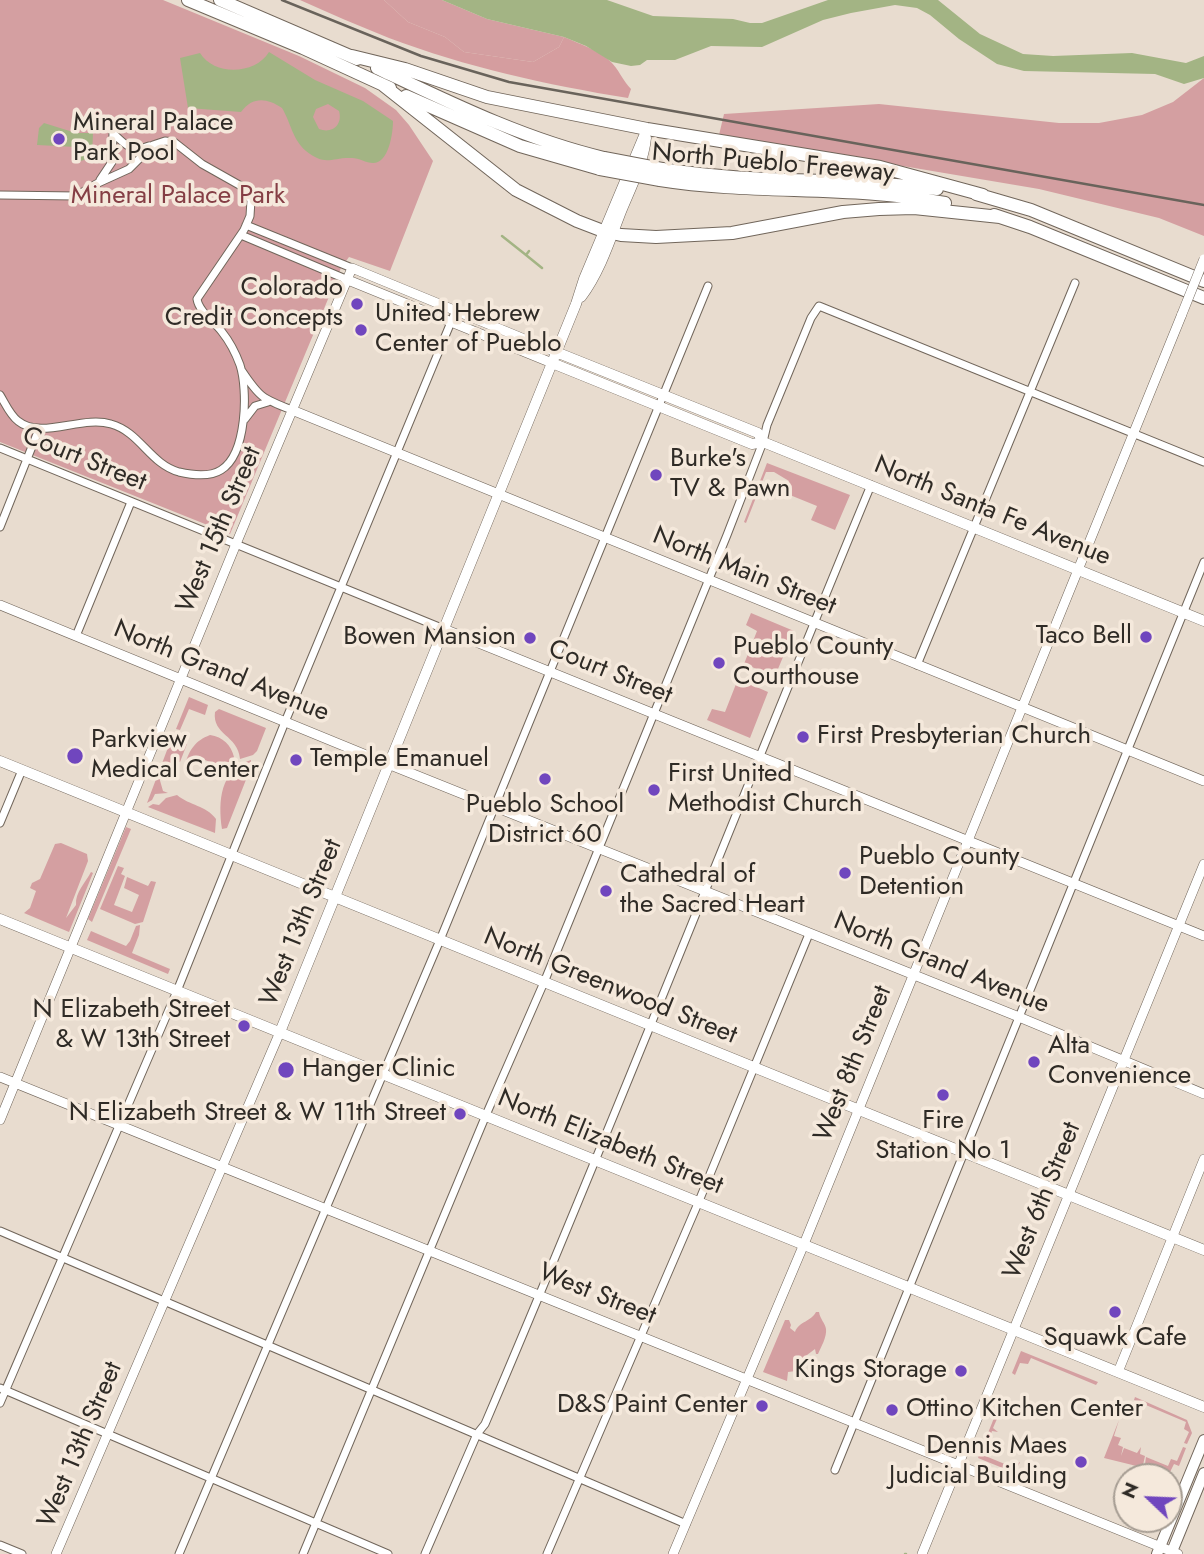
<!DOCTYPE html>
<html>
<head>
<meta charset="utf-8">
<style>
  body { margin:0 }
  #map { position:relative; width:1204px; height:1554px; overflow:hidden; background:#e8dccf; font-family:Jost,sans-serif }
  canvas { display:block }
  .north { position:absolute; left:1113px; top:1463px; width:70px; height:70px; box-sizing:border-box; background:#f5e9dc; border:2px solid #a69d93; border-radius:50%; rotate:293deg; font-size:19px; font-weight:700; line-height:28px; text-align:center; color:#2f2b26 }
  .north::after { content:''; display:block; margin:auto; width:24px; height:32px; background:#7046be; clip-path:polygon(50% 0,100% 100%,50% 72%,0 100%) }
</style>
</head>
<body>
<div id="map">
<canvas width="1204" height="1554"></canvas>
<div class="north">N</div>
</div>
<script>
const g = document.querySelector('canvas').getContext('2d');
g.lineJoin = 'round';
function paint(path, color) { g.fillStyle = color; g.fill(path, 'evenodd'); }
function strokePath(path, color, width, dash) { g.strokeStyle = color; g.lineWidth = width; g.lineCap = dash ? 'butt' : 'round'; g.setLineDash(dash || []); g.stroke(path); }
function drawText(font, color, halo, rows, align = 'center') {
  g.font = font + ' Jost,sans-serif'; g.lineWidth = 7; g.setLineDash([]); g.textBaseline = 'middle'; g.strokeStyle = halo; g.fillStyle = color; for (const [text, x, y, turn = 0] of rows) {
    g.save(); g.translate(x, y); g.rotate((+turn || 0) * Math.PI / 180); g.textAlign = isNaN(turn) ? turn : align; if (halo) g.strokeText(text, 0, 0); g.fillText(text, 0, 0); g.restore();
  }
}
paint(new Path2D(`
  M 0,0 L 163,0 L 299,56 L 365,88 L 396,110 L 409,125 L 433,161 L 390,271 L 349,257 L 341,268 L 230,534 L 0,442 Z
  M 384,0 L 442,0 L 487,19 L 564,37 L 559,47 L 533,62 L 464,52 L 445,37 L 408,22 Z
  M 1204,78 L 1204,236 L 1159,218 L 1039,189 L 719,135 L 724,114 L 879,104 L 1059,123 L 1099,123 L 1142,115 L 1173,102 Z
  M 767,463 L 850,495 L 835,530 L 811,520 L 817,506 L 785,493 L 789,481 L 774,472 L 766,472 L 746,523 L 744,522 Z
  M 751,613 L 794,631 L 775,676 L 744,664 L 757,631 L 746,625 Z
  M 738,679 L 768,692 L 750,738 L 707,720 L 712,709 L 725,712 Z
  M 189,697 L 208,705 L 205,715 L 189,709 L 180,730 L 176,729 Z
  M 219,709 L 266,728 L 257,751 L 253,755 L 240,759 C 238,735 212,735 215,712 Z
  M 210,735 C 223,737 231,745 234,757 L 225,770 C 222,766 204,759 198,758 L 190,767 L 185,764 C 190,749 195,741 210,735 Z
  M 172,737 L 187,744 L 180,762 L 173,761 L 165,774 L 159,777 L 163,791 L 168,793 L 155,794 L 152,800 L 147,803 Z
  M 251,760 L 251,767 L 227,828 L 222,829 C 218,801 220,770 251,760 Z
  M 177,795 C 190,806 206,805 216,819 L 215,833 L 148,807 L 153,804 L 159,805 L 166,798 Z
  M 126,827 L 131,829 L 92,922 L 88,919 Z
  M 61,843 L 87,854 L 88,861 L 66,918 L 76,905 C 75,892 86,882 91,872 L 93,873 L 69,932 L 24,913 L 30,908 L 36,891 L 30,888 L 32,883 L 40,879 L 55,844 Z
  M 118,866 L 124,868 L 121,874 L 125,876 L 114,905 L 132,912 L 139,895 L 124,888 L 127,877 L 148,886 L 151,881 L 156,882 L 143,922 L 135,924 L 100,909 Z
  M 140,925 L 139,935 L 132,953 L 170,969 L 168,974 L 87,940 L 91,931 L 126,946 L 130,941 L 136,926 Z
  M 816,1312 L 819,1312 C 820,1319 825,1323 826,1329 C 827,1337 821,1347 818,1354 L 816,1354 L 815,1349 L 799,1361 L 796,1371 L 788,1372 L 787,1381 L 763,1372 L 785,1320 L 789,1320 L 791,1325 L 790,1328 L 795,1332 C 799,1321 811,1322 816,1312 Z
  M 1021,1351 L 1098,1382 L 1096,1385 L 1031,1358 L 1028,1364 L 1020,1363 L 1015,1375 L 1012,1373 Z
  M 1135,1397 L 1187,1420 L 1192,1433 L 1187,1444 L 1184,1443 L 1189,1432 L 1184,1429 L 1186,1422 L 1134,1400 Z
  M 998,1408 L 1006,1412 L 1000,1412 L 993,1428 L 998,1432 L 992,1431 L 983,1455 L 1012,1467 L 1020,1462 L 1015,1473 L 978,1458 Z
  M 1119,1420 L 1114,1436 L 1121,1438 L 1118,1445 L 1123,1447 L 1121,1456 L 1124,1448 L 1137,1453 L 1141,1447 L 1140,1454 L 1145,1456 L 1143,1465 L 1145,1464 L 1146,1457 L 1168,1466 L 1171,1459 L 1177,1461 L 1183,1447 L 1186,1448 L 1179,1466 L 1174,1464 L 1169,1474 L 1104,1458 Z`), '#d49fa1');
paint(new Path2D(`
  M 300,0 L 384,0 L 408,22 L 445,37 L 464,52 L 533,62 L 559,47 L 564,37 C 580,44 598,50 610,61 C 618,68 623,81 631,89 L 628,98 C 547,85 466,67 389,38 C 359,26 329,13 300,0 Z`), '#d59d9f');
paint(new Path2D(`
  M 442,0 L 607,0 L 653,16 L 733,19 L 750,23 L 762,23 L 828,0 L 938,0 L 980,34 L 1023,54 L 1053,56 L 1132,53 L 1186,63 L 1204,56 L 1204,78 L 1184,84 L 1155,74 L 1024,71 L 997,64 L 959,39 L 930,15 L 917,8 L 895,5 L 851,13 L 823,20 L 762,47 L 711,46 L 675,60 L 647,60 L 640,65 L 631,66 L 612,62 L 586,46 L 564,37 L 487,19 Z
  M 269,52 L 315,80 L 363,101 L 393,121 C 393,133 389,163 373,163 C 366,163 359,158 352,158 C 331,157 326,167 306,151 C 292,139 291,123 282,108 C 266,97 252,97 241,112 L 188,108 L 180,58 L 200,53 C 215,77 256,74 269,52 ZM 328,104 L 339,111 C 343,125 332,134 319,129 L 313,117 L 316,109 Z
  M 44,123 L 76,133 L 93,133 L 92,158 L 80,161 L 76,147 L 37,145 L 39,128 Z`), '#a3b484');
strokePath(new Path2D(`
  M 502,236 L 526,255 L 529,251
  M 526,255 L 542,268
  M 905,1554 L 906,1554`), '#a3b484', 2.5);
const minor = new Path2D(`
  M 100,180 L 112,162 L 113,133 C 125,145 132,153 149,146
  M 0,195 L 76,196 L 96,184 L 129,169 L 153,145 L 165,141 L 174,142 L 202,164 L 241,186 L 251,200 L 250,216 L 244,230 L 197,299 C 199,312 215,322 222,332 C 230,342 236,354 240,365 C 248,390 247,454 221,470 C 210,477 192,475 179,472 C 150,464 140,432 111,424 C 82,415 41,440 18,421 C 10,415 5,403 0,395
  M 246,225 L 352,268
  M 241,235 L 348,280
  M 242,371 C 260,398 263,399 292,410
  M 245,419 L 255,406 L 268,402
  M 0,448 L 444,629
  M 0,527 L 39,429
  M 76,636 L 131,502
  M 917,665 L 1075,283
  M 0,823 L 22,770
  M 0,1231 L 686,1524
  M 0,1388 L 388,1554
  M 0,1403 L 177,991 L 285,722 L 456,310
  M 835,1470 L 1204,562
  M 0,1545 L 22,1554
  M 179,1554 L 440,940 L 708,286
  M 303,1554 L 486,1115 L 545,980 L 727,535 L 763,442 L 767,425 L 811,318 L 819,306 L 1204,462
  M 425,1554 L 477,1434 L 485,1424 C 618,1113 741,798 871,485
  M 547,1554 L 699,1201 L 809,934`);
const tertiary = new Path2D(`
  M 348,280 L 552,363
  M 292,410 L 1204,781
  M 0,605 L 388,764 L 1019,1017 L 1204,1094
  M 444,629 L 1204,936
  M 0,1077 L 1178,1554
  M 0,1120 L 236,544 L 352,268 L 556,352
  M 1118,1372 L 1204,1159
  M 56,1554 L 280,1032
  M 673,1554 L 804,1244 L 1182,314
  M 922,1554 L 1204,864`);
const secondary = new Path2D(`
  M 581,297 C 599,273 609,243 620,214 C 630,189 643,165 646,138
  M 556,352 L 758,433 L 763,442
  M 552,363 L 752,444 L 763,442 L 1204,621
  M 0,761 L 1204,1250
  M 0,919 L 1204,1407
  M 280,1032 L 576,304 L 584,279 L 647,129`);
const primary = new Path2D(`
  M 1157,1554 L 1204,1440
  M 1171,1554 L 1204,1473`);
const motorway = new Path2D(`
  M 188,0 L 303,48 L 390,88
  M 220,0 L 357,59
  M 352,56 L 405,69 L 487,97 L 647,129 L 880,167 L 983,195
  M 377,68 C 451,103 524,139 604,158
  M 383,85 L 516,190 L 577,221 L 603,231 L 621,235 L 656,237 L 732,233 L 843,212 L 879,209 L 914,208 L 1000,217
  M 406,96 L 520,146 L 600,169
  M 662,169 C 753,184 846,177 937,189
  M 660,180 C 754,195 851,185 945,203
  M 976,194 L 1031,210 L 1204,281
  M 994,215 L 1030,227 L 1204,298`);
strokePath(minor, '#71665b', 9);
strokePath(tertiary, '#71665b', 10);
strokePath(secondary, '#71665b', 11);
strokePath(primary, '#71665b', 12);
strokePath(motorway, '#71665b', 14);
strokePath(minor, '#fff', 7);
strokePath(tertiary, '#fff', 9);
strokePath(secondary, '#fff', 10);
strokePath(primary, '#fff', 10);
strokePath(motorway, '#fff', 12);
strokePath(new Path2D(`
  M 282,0 L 421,56 L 509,82 L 1204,205`), '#69635b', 2.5);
const tertiaryBridge = new Path2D(`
  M 1182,314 L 1204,259`);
const motorwayBridge = new Path2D(`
  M 604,158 L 662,169
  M 600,169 L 660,180`);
strokePath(tertiaryBridge, '#71665b', 10, []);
strokePath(motorwayBridge, '#71665b', 14, []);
strokePath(tertiaryBridge, '#fff', 9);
strokePath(motorwayBridge, '#fff', 12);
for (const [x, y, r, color] of [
  [59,139,7,"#7046be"],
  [357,304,7,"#7046be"],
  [361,330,7,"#7046be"],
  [656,475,7,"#7046be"],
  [1146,637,7,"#7046be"],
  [530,638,7,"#7046be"],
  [719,663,7,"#7046be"],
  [803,737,7,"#7046be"],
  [75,756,9,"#7046be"],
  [296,760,7,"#7046be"],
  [545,779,7,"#7046be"],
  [654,790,7,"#7046be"],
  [845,873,7,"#7046be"],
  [606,891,7,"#7046be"],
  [244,1026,7,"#7046be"],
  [1034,1062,7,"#7046be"],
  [286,1070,9,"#7046be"],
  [943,1095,7,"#7046be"],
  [460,1114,7,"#7046be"],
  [1115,1312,7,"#7046be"],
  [961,1371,7,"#7046be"],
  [762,1406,7,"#7046be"],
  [892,1410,7,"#7046be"],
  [1081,1462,7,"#7046be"]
]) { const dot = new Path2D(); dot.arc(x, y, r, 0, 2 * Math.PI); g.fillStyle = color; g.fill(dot); strokePath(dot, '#f5e9dc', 2.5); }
drawText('26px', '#2f2b26', '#f5e9dc', [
  ["Mineral Palace",73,124],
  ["Park Pool",73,154],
  ["Colorado",343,289,"right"],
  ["Credit Concepts",343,319,"right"],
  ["United Hebrew",375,315],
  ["Center of Pueblo",375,345],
  ["Burke's",670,460],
  ["TV & Pawn",670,490],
  ["Taco Bell",1132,637,"right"],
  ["Bowen Mansion",516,638,"right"],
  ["Pueblo County",733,648],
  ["Courthouse",733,678],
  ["First Presbyterian Church",817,737],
  ["Parkview",91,741],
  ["Medical Center",91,771],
  ["Temple Emanuel",310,760],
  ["First United",668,775],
  ["Methodist Church",668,805],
  ["Pueblo School",545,806,"center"],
  ["District 60",545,836,"center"],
  ["Pueblo County",859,858],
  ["Detention",859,888],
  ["Cathedral of",620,876],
  ["the Sacred Heart",620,906],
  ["N Elizabeth Street",230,1011,"right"],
  ["& W 13th Street",230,1041,"right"],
  ["Alta",1048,1047],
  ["Convenience",1048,1077],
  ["Hanger Clinic",302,1070],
  ["N Elizabeth Street & W 11th Street",446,1114,"right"],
  ["Fire",943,1122,"center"],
  ["Station No 1",943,1152,"center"],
  ["Squawk Cafe",1115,1339,"center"],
  ["Kings Storage",947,1371,"right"],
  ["D&S Paint Center",748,1406,"right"],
  ["Ottino Kitchen Center",906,1410],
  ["Dennis Maes",1067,1447,"right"],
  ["Judicial Building",1067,1477,"right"]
], 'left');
drawText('26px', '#2f2b26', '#f5e9dc', [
  ["North Pueblo Freeway",773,164,5],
  ["Court Street",84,460,22],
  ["North Santa Fe Avenue",992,512,22],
  ["West 15th Street",220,530,-67],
  ["North Main Street",744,572,22],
  ["North Grand Avenue",221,672,22],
  ["Court Street",610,673,22],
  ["West 13th Street",302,923,-68],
  ["North Grand Avenue",941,964,22],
  ["North Greenwood Street",610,987,22],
  ["West 8th Street",854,1064,-68],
  ["North Elizabeth Street",610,1143,22],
  ["West 6th Street",1043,1201,-68],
  ["West Street",597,1295,22],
  ["West 13th Street",81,1445,-67]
]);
drawText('26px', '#853e45', '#f5e9dc', [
  ["Mineral Palace Park",178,197]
]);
</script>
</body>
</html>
